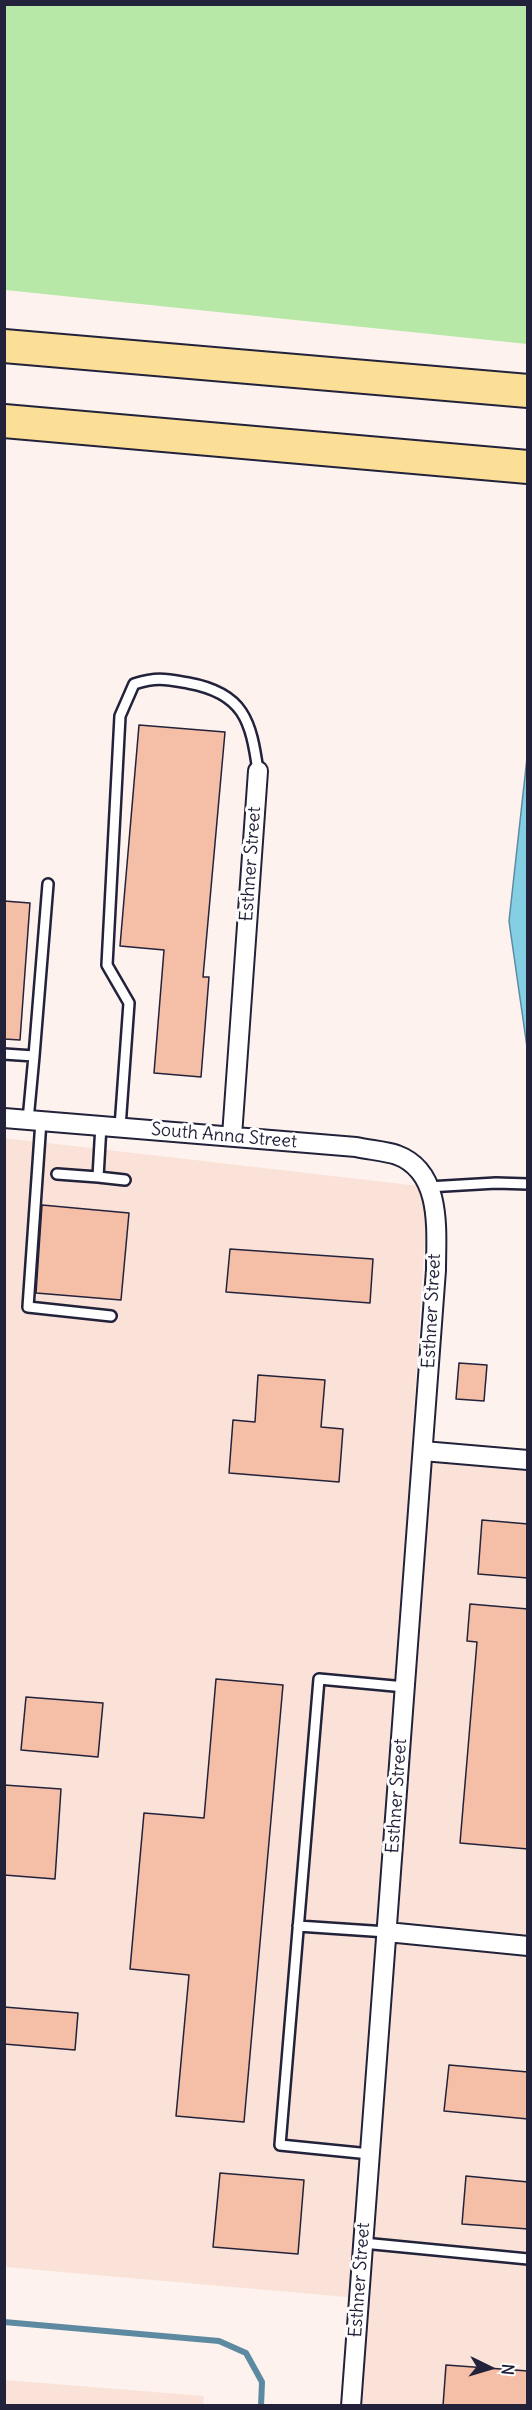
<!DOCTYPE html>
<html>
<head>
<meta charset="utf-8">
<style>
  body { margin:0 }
  #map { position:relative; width:532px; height:2410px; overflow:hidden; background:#fdf2ed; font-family:Delius,sans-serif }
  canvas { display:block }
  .frame { position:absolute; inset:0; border:6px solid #22223b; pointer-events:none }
  .north { position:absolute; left:460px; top:2338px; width:60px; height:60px; -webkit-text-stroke:4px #fff; paint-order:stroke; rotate:95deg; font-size:16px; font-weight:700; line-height:24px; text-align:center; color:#22223b }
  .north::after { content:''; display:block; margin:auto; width:21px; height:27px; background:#22223b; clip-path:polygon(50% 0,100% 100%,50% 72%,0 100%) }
</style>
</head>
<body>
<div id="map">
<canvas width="532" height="2410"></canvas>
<div class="frame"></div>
<div class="north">N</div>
</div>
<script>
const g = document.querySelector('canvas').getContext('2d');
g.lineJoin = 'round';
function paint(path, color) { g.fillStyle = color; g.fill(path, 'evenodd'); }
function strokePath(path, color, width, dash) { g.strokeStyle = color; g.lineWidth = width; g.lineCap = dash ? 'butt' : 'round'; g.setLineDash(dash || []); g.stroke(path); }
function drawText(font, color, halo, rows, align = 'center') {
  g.font = font + ' Delius,sans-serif'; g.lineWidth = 6; g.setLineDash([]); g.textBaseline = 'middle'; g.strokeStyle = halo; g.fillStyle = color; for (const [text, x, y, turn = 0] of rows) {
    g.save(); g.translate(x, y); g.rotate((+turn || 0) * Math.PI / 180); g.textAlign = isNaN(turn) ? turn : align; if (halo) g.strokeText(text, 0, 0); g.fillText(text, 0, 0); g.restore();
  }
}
paint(new Path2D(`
  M 4,1138 L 428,1187 L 364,2208 L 423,1451 L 527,1460 L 527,2405 L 350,2405 L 358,2298 L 5,2267 Z
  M 5,2380 L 204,2396 L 203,2405 L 5,2405 Z`), '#fae2d8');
paint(new Path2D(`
  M 5,4 L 527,5 L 527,344 L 5,290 Z`), '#b7e8a8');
const water = new Path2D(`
  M 527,758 L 527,1047 L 509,921 Z`);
paint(water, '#85cfe5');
strokePath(water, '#5d8aa1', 1.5);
strokePath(new Path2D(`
  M 4,2322 L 219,2341 L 246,2353 L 262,2382 L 261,2406`), '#5d8aa1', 6);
const building = new Path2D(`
  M 139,725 L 225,732 L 203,977 L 209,977 L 201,1077 L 154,1073 L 164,950 L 120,946 Z
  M 4,901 L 30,903 L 20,1040 L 4,1039 Z
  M 42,1205 L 129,1213 L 121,1300 L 36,1293 Z
  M 230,1249 L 373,1259 L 370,1303 L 226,1292 Z
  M 459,1363 L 487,1365 L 484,1401 L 456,1399 Z
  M 258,1375 L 325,1380 L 321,1427 L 343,1429 L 339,1482 L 229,1473 L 233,1420 L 255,1422 Z
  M 482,1520 L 528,1524 L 528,1578 L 478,1574 Z
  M 470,1604 L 528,1609 L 528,1849 L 460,1843 L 477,1642 L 467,1641 Z
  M 216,1679 L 283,1685 L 244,2122 L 176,2116 L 189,1975 L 130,1969 L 144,1813 L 204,1818 Z
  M 26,1697 L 103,1703 L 98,1757 L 21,1750 Z
  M 4,1785 L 61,1789 L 55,1879 L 4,1875 Z
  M 4,2007 L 78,2013 L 75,2050 L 4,2044 Z
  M 449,2065 L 528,2072 L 528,2119 L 444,2111 Z
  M 220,2173 L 304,2180 L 298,2254 L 213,2247 Z
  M 466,2176 L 528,2182 L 528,2229 L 462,2224 Z
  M 446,2365 L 528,2371 L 528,2406 L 443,2406 Z`);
paint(building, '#f4bea7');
strokePath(building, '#22223b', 1.5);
const service = new Path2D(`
  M 4,1054 L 34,1056 L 28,1120
  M 34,1056 L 48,884
  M 41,1121 L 28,1307 L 111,1316
  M 101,1125 L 98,1177 L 125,1180
  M 120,1127 L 129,1003 L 107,965 L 120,716 L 134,684 C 157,677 165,679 188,683 C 244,693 251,721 258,771
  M 57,1174 L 98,1177
  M 428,1187 L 496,1183 L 528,1184
  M 298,1926 L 387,1932
  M 370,2154 L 280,2145 L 319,1679 L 405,1687
  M 363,2243 L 528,2259`);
const minor = new Path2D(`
  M 4,1118 L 356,1147 C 369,1150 385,1151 397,1155 C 443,1172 436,1232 436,1270 L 351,2406
  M 232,1136 L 258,771
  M 423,1451 L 528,1460
  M 387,1932 L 528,1946`);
const motorway = new Path2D(`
  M 4,346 L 528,391
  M 4,421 L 528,467`);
strokePath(service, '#22223b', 14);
strokePath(minor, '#22223b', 22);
strokePath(motorway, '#22223b', 36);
strokePath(service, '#fff', 9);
strokePath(minor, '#fff', 18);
strokePath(motorway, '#fbdf96', 32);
drawText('18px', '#22223b', '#fff', [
  ["Esthner Street",251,864,-86],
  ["South Anna Street",224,1136,5],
  ["Esthner Street",432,1311,-87],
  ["Esthner Street",397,1796,-86],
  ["Esthner Street",360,2280,-86]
]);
</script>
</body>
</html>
